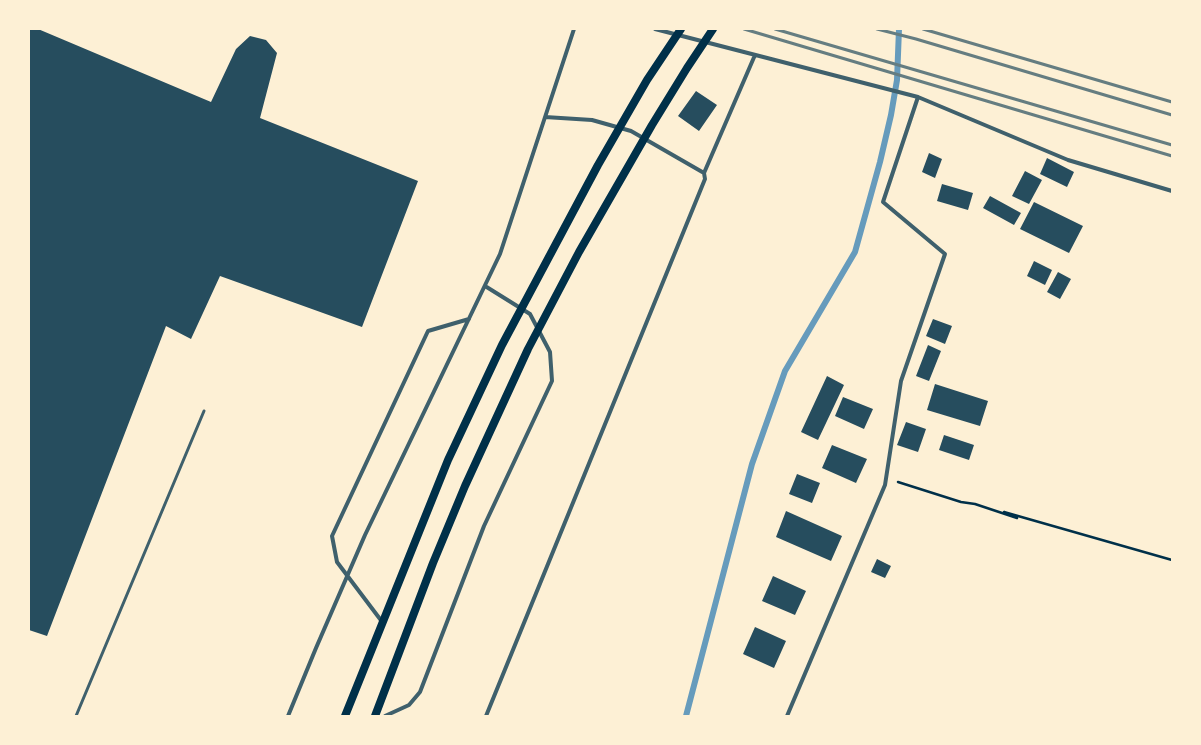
<!DOCTYPE html>
<html>
<head>
<meta charset="utf-8">
<style>
  body { margin:0 }
  #map { position:relative; width:1201px; height:745px; overflow:hidden; background:#fdf0d5; font-family:"Nunito Sans",sans-serif }
  canvas { display:block }
  .frame { position:absolute; inset:0; border:30px solid #fdf0d5; pointer-events:none }
</style>
</head>
<body>
<div id="map">
<canvas width="1201" height="745"></canvas>
<div class="frame"></div>
</div>
<script>
const g = document.querySelector('canvas').getContext('2d');
g.lineJoin = 'round';
function strokePath(path, color, width, dash) { g.strokeStyle = color; g.lineWidth = width; g.lineCap = dash ? 'butt' : 'round'; g.setLineDash(dash || []); g.stroke(path); }
function paint(path, color) { g.fillStyle = color; g.fill(path, 'evenodd'); }
strokePath(new Path2D(`
  M 686,716 L 752,464 L 785,371 L 855,252 L 880,162 L 891,115 L 897,80 L 899,29`), '#669bbc', 6);
paint(new Path2D(`
  M 29,29 L 38,29 L 211,102 L 236,49 L 250,36 L 266,40 L 277,53 L 260,118 L 418,181 L 362,327 L 220,276 L 191,339 L 166,326 L 47,636 L 29,630 Z
  M 696,91 L 717,105 L 699,131 L 678,116 Z
  M 929,153 L 942,159 L 935,178 L 922,172 Z
  M 1047,158 L 1074,172 L 1067,187 L 1040,174 Z
  M 1025,171 L 1042,180 L 1029,204 L 1012,196 Z
  M 942,184 L 973,193 L 968,210 L 937,201 Z
  M 990,196 L 1021,213 L 1014,225 L 983,208 Z
  M 1034,202 L 1083,226 L 1069,253 L 1020,229 Z
  M 1034,261 L 1052,270 L 1045,285 L 1027,276 Z
  M 1058,272 L 1071,279 L 1060,299 L 1047,292 Z
  M 933,319 L 952,326 L 945,344 L 926,336 Z
  M 928,345 L 941,351 L 929,381 L 916,376 Z
  M 827,376 L 844,385 L 818,440 L 801,432 Z
  M 935,384 L 988,401 L 980,426 L 927,410 Z
  M 843,397 L 873,409 L 864,429 L 835,416 Z
  M 906,422 L 926,429 L 918,452 L 897,445 Z
  M 944,435 L 974,445 L 969,460 L 939,450 Z
  M 832,445 L 867,459 L 856,483 L 822,468 Z
  M 797,474 L 820,483 L 812,503 L 789,494 Z
  M 786,511 L 842,536 L 831,561 L 776,537 Z
  M 877,559 L 891,566 L 885,578 L 871,572 Z
  M 773,576 L 806,591 L 795,615 L 762,601 Z
  M 755,627 L 786,641 L 774,668 L 743,654 Z`), '#264d5e');
strokePath(new Path2D(`
  M 898,482 L 961,502 L 975,504 L 1017,518 L 1004,512 L 1172,560`), '#003049', 2.5);
strokePath(new Path2D(`
  M 76,716 L 204,411`), '#3f606c', 3);
strokePath(new Path2D(`
  M 655,29 L 918,97 L 1068,160 L 1172,191
  M 545,117 L 592,120 L 631,131 L 704,173
  M 383,623 L 337,562 L 332,536 L 428,331 L 469,319
  M 288,716 L 316,648 L 365,535 L 500,254 L 574,29
  M 385,716 L 409,705 L 420,692 L 484,526 L 552,381 L 550,352 L 530,314 L 485,286
  M 486,716 L 705,179 L 704,173 L 755,55
  M 787,716 L 885,485 L 901,381 L 945,254 L 883,202 L 918,97`), '#3f606c', 4);
strokePath(new Path2D(`
  M 345,716 L 448,460 L 502,345 L 598,165 L 647,80 L 681,29
  M 375,716 L 433,563 L 465,486 L 528,349 L 579,252 L 652,125 L 687,68 L 713,29`), '#003049', 8);
strokePath(new Path2D(`
  M 744,29 L 1172,156
  M 775,29 L 1172,145
  M 877,29 L 916,39 L 1172,115
  M 923,29 L 1172,102`), '#657d81', 3);
</script>
</body>
</html>
